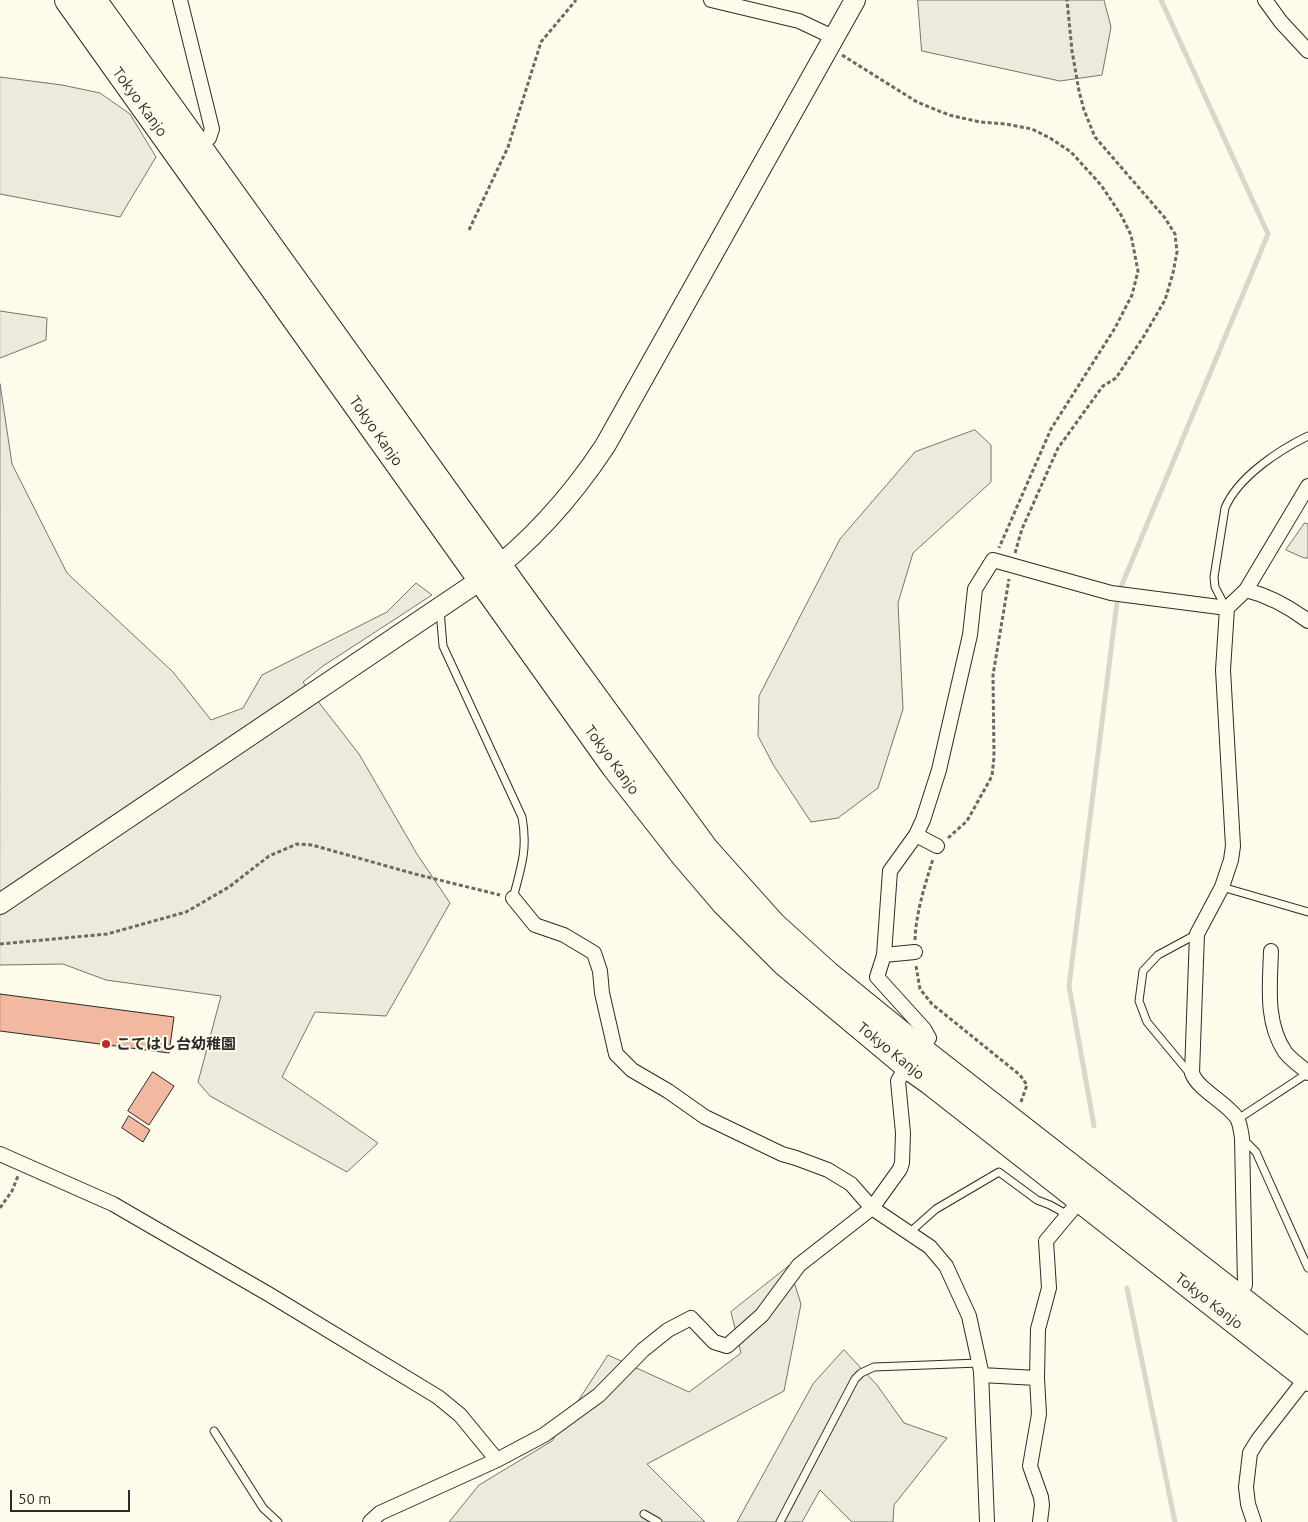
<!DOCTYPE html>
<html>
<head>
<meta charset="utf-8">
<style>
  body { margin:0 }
  #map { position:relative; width:1308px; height:1522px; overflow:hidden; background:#fdfbea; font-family:Ubuntu,sans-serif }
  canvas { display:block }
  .scale { position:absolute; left:10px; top:1490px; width:120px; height:22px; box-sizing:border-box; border:2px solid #2b2b2b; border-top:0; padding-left:6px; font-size:15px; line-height:18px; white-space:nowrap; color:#2b2b2b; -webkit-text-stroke:4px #fdfbea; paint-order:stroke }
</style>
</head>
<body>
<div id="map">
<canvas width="1308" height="1522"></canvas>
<div class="scale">50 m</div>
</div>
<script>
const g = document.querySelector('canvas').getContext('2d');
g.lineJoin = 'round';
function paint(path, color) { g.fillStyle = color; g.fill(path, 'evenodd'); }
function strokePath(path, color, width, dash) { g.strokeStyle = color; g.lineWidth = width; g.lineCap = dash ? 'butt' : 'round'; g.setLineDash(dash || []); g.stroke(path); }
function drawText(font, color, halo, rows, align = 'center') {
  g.font = font + ' Ubuntu,"Noto Sans JP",sans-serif'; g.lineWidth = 4; g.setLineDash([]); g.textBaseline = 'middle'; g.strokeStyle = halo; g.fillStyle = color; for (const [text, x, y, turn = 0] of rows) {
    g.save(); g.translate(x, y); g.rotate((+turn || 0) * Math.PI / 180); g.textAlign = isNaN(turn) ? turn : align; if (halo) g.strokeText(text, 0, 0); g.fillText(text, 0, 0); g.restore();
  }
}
const green = new Path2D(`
  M 918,0 L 1104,0 L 1111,27 L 1102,75 L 1060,81 L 922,51 Z
  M 0,77 L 62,85 L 100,93 L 130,114 L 156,157 L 120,217 L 0,194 Z
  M 0,311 L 47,318 L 46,340 L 0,358 Z
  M 0,384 L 12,464 L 67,573 L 173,672 L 211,720 L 243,708 L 262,675 L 387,612 L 416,583 L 432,595 L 323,666 L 303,682 L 359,754 L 417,854 L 450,903 L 386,1016 L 315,1012 L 282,1077 L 378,1143 L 347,1172 L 210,1096 L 198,1082 L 221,996 L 106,980 L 63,964 L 0,965 Z
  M 975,430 L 991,445 L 991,482 L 913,553 L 898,603 L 903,709 L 878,788 L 838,818 L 811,822 L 774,766 L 758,736 L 759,696 L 840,539 L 915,452 Z
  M 1305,523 L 1308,524 L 1308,558 L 1304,558 L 1286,550 Z
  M 789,1266 L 801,1304 L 784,1391 L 647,1464 L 705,1522 L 449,1522 L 479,1485 L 552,1441 L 608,1355 L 689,1392 L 741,1353 L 731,1312 Z
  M 844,1350 L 877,1385 L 904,1423 L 947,1438 L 894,1505 L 893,1522 L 852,1522 L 820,1490 L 802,1522 L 737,1522 L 813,1384 Z`);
paint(green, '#ecebdb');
strokePath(green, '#74746e', 1);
strokePath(new Path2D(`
  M 1094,1126 L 1069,986 L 1118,594 L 1268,234 L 1161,0
  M 1127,1288 L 1175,1522`), '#d8d7c9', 5);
const building = new Path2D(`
  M 0,994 L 174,1017 L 169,1053 L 0,1031 Z
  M 153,1072 L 174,1086 L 149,1125 L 128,1111 Z
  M 129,1116 L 150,1130 L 143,1142 L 122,1128 Z`);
paint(building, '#f2b8a0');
strokePath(building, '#2b2b2b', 1);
const lane = new Path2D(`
  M 1226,608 L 1215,587 L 1214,577 L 1225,508 C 1238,477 1279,450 1308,436
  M 440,610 L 443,646 L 522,817 C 528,849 521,868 513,898
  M 1222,887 L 1308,912
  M 1191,1075 L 1147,1022 L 1139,1001 L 1143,971 L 1158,955 L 1197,934
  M 1238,1119 L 1308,1073
  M 1244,1140 L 1256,1152 L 1308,1268
  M 909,1233 L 936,1209 L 999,1172 L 1037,1200 L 1050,1205 L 1068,1215
  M 214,1431 L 263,1508 L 278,1522
  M 644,1514 L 658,1522
  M 780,1522 L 855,1379 L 861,1373 L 874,1367 L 979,1363`);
const street = new Path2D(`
  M 180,0 L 212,129 L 209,138 L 193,149
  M 711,0 L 799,21 L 835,38
  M 1265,0 L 1281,22 L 1308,51
  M 1246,590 C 1270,596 1288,606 1308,621
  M 916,835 L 937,846
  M 513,898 L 535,925 L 564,935 L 594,953 L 600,971 L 602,993 L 616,1054 L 632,1070 L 668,1091 L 705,1117 L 782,1154 L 796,1158 L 828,1170 L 851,1184 L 872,1208 L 930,1247 L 946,1266 L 969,1316 L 981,1371 L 987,1522
  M 1271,951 C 1270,985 1265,1022 1285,1052 C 1291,1060 1301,1066 1308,1073
  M 884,955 L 890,871 L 916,835 L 923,820 L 939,770 L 970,635 L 975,589 L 993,560 L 1111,593 L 1227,608
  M 0,1154 L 113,1204 L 270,1295 L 438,1397 L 460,1415 L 497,1460
  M 1234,1300 L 1245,1285 L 1242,1138 C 1241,1132 1240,1123 1237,1118 C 1226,1102 1198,1090 1192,1073 L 1197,934 L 1222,887 L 1231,860 L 1233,846 L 1223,670 L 1227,608 L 1246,590 L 1308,486
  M 981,1375 L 1037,1378
  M 370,1522 L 380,1513 L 497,1460 L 544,1435 L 599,1395 L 643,1350 L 668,1330 L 691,1318 L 714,1342 L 727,1346 L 762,1315 L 799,1265 L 872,1208 L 900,1169 L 902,1163 L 903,1133 L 898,1081 L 907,1065 L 929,1038 L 924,1029 L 877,977 L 884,955 L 915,952
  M 1040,1522 L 1042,1505 L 1041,1497 L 1030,1466 L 1039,1414 L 1037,1378 L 1038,1329 L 1049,1288 L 1046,1241 L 1081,1199
  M 1254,1522 L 1248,1504 L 1246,1487 L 1250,1453 L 1258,1440 L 1307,1377`);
const secondary = new Path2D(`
  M 0,904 L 482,579 C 530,543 572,496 605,446 L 855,0`);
const highway = new Path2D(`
  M 68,0 L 615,767 L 683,854 L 724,902 L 785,963 L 907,1065 L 931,1082 L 1308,1378
  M 93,0 L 519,594 L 705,849 L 773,925 L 827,974 L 918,1048 L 1308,1352`);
strokePath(lane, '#2b2b2b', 9);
strokePath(street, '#2b2b2b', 16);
strokePath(secondary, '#2b2b2b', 22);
strokePath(highway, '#2b2b2b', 28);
strokePath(new Path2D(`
  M 842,55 L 917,102 L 949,115 L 980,122 L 1006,124 L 1032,129 L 1050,138 L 1071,152 L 1101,185 L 1121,215 L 1131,235 L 1138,271 L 1132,295 L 1115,328 L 1051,429 L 999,548
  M 469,230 L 508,147 L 541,42 L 576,0
  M 1015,553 L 1022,529 L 1058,448 L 1103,386 L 1116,378 L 1144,336 L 1165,300 L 1173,273 L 1177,252 L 1175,234 L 1165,218 L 1095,137 L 1084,110 L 1079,91 L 1072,51 L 1067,0
  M 948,838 L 967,821 L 992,776 L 994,757 L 993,675 L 1009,579
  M 915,940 C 916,912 925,885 933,859
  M 0,944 L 107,934 L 186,912 L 229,887 L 269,856 L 297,844 L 312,845 L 415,874 L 500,895
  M 916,966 L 920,989 L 932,1004 L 1020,1075 L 1027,1085 L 1021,1102
  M 0,1208 L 12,1191 L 18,1176`), '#6a6964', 3, [4, 2.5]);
strokePath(lane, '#fdfbea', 7);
strokePath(street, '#fdfbea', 14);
strokePath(secondary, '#fdfbea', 20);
strokePath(highway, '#fdfbea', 26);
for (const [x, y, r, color] of [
  [106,1044,5,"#c62828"]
]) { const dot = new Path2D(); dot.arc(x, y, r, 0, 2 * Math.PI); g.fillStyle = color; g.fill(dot); strokePath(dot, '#fdfbea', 2); }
drawText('15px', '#2b2b2b', '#fdfbea', [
  ["Tokyo Kanjo",140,102,54],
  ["Tokyo Kanjo",376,431,55],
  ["Tokyo Kanjo",612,760,54],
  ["Tokyo Kanjo",891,1051,39],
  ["Tokyo Kanjo",1209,1301,38]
]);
drawText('bold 15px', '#2b2b2b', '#fdfbea', [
  ["こてはし台幼稚園",116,1044]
], 'left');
</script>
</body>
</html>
